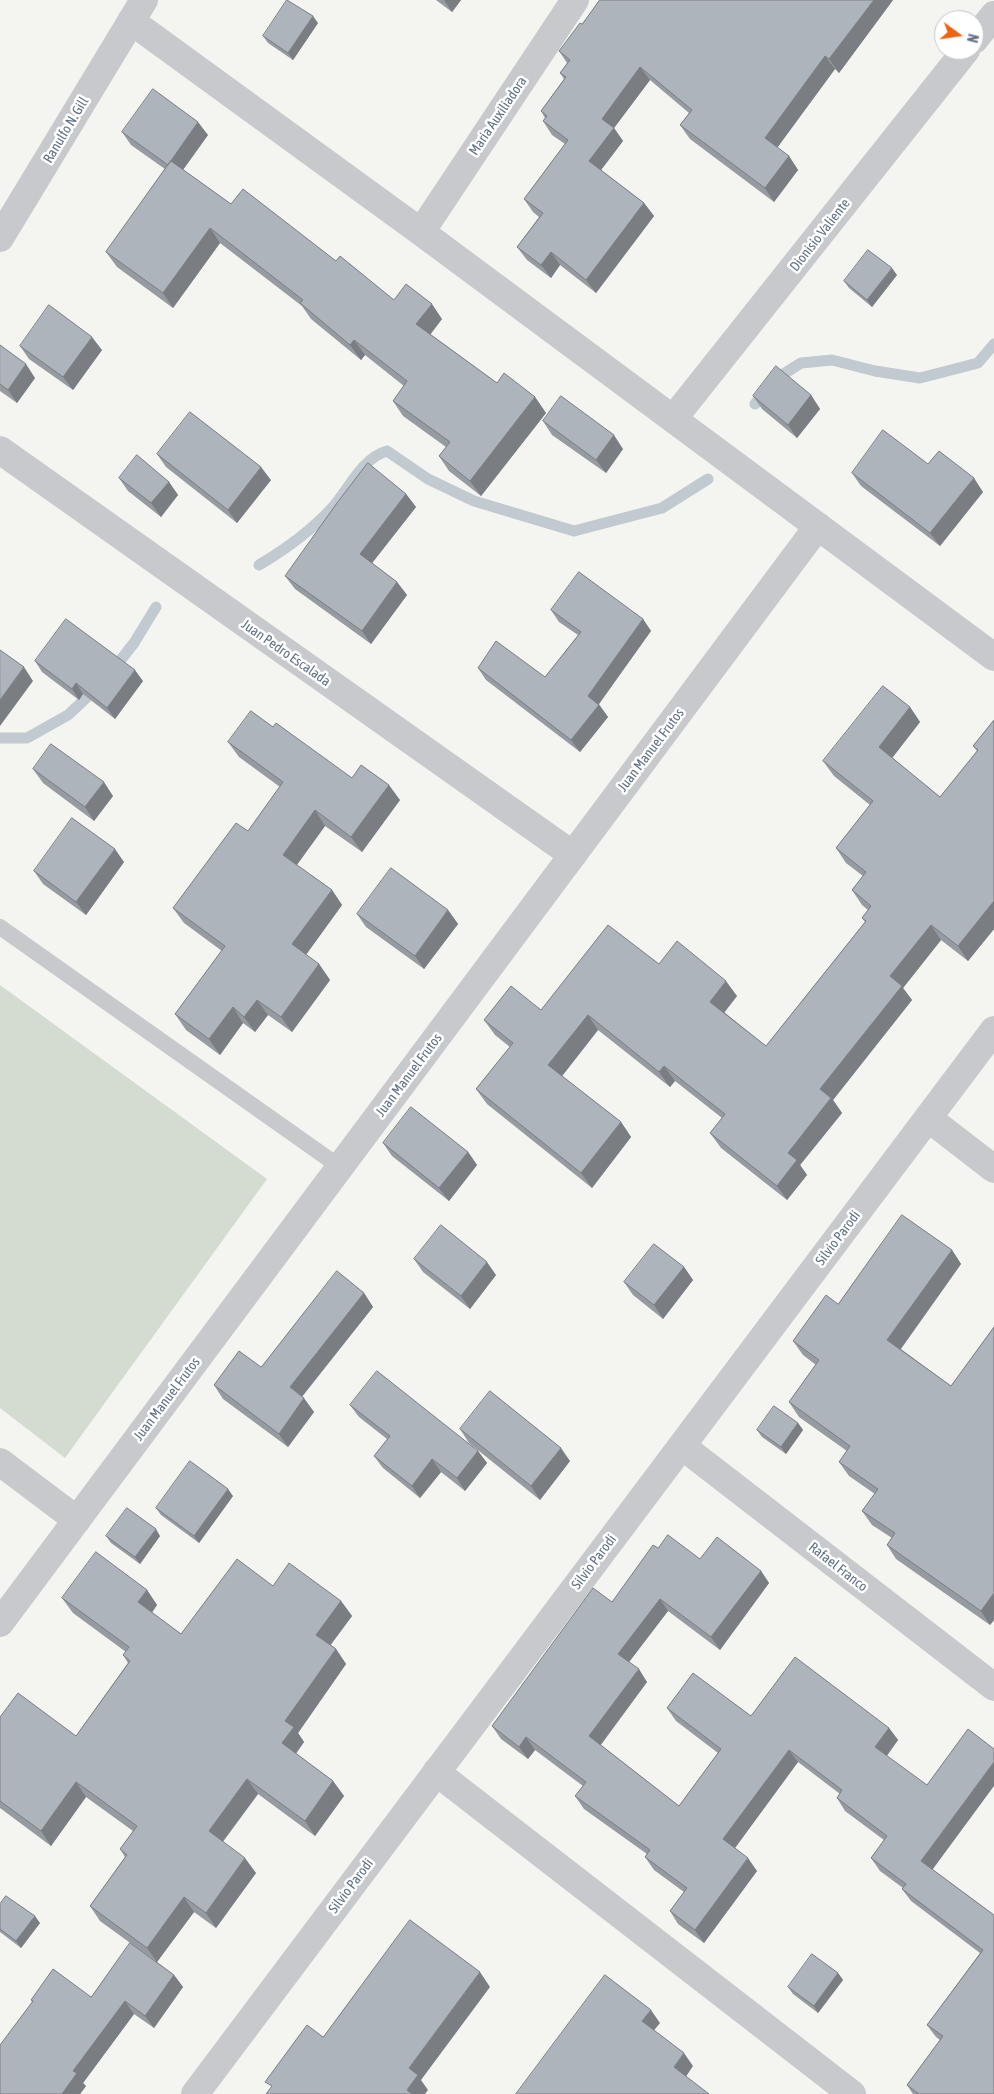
<!DOCTYPE html>
<html>
<head>
<meta charset="utf-8">
<style>
  body { margin:0 }
  #map { position:relative; width:994px; height:2094px; overflow:hidden; background:#f4f5f0; font-family:"Asap Condensed",sans-serif }
  canvas { display:block }
  .north { position:absolute; left:934px; top:10px; width:50px; height:50px; box-sizing:border-box; background:#fff; border:1px solid #c0c6ce; border-radius:50%; rotate:104deg; font-size:14px; font-weight:700; line-height:20px; text-align:center; color:#617084 }
  .north::after { content:''; display:block; margin:auto; width:18px; height:22px; background:#ef6316; clip-path:polygon(50% 0,100% 100%,50% 72%,0 100%) }
</style>
</head>
<body>
<div id="map">
<canvas width="994" height="2094"></canvas>
<div class="north">N</div>
</div>
<script>
const g = document.querySelector('canvas').getContext('2d');
g.lineJoin = 'round';
function paint(path, color) { g.fillStyle = color; g.fill(path, 'evenodd'); }
function strokePath(path, color, width, dash) { g.strokeStyle = color; g.lineWidth = width; g.lineCap = dash ? 'butt' : 'round'; g.setLineDash(dash || []); g.stroke(path); }
function drawText(font, color, halo, rows, align = 'center') {
  g.font = font + ' "Asap Condensed",sans-serif'; g.lineWidth = 5; g.setLineDash([]); g.textBaseline = 'middle'; g.strokeStyle = halo; g.fillStyle = color; for (const [text, x, y, turn = 0] of rows) {
    g.save(); g.translate(x, y); g.rotate((+turn || 0) * Math.PI / 180); g.textAlign = isNaN(turn) ? turn : align; if (halo) g.strokeText(text, 0, 0); g.fillText(text, 0, 0); g.restore();
  }
}
paint(new Path2D(`
  M 0,985 L 267,1179 L 65,1458 L 0,1408 Z`), '#d4dcd1');
strokePath(new Path2D(`
  M 755,404 L 774,380 L 801,363 L 832,360 L 875,371 L 920,378 L 978,363 L 994,344
  M 259,565 C 286,549 311,531 332,508 C 349,489 362,458 387,451 L 428,479 L 474,501 L 574,531 L 662,508 L 708,479
  M 112,671 L 134,643 L 156,607
  M 0,738 L 27,738 L 68,715 L 98,687`), '#c1cad1', 11);
strokePath(new Path2D(`
  M 0,927 L 340,1167`), '#c7c9cd', 16);
strokePath(new Path2D(`
  M 131,21 L 421,232 L 994,657
  M 974,40 L 994,15
  M 421,232 L 575,0
  M 0,238 L 144,0
  M 673,419 L 966,50
  M 0,450 L 573,855
  M 928,1118 L 994,1169
  M 682,1446 L 994,1687
  M 0,1462 L 77,1520
  M 0,1623 L 818,526
  M 436,1772 L 852,2094
  M 195,2094 L 994,1030`), '#c7c9cd', 28);
paint(new Path2D(`
  M 436,0 L 461,0 L 452,12 Z
  M 600,0 L 893,0 L 839,73 L 835,69 L 777,148 L 789,156 L 798,170 L 774,202 L 690,139 L 680,125 L 689,113 L 650,80 L 614,128 L 623,141 L 601,170 L 644,203 L 654,216 L 596,293 L 560,265 L 551,278 L 527,260 L 517,247 L 539,217 L 533,212 L 524,199 L 565,144 L 552,135 L 543,121 L 545,118 L 541,111 L 564,79 L 560,73 L 567,63 L 559,51 L 582,24 Z
  M 318,23 L 293,60 L 268,43 L 263,36 Z
  M 122,132 L 208,135 L 183,170 L 231,204 L 336,261 L 394,300 L 442,319 L 430,334 L 497,383 L 535,397 L 546,413 L 481,496 L 449,471 L 439,456 L 446,447 L 403,416 L 393,401 L 404,386 L 365,355 L 361,360 L 311,319 L 302,306 L 220,243 L 173,308 L 117,267 L 106,252 L 165,169 L 131,145 Z
  M 897,275 L 872,307 L 849,288 L 844,281 Z
  M 0,345 L 35,378 L 17,403 L 0,391 Z
  M 20,346 L 102,350 L 73,390 L 29,359 Z
  M 811,395 L 820,409 L 797,438 L 762,409 L 753,396 Z
  M 543,421 L 623,449 L 606,473 L 552,435 Z
  M 157,454 L 271,480 L 237,523 L 166,467 Z
  M 928,464 L 983,492 L 940,546 L 861,486 L 852,473 Z
  M 119,478 L 169,482 L 178,495 L 161,517 L 128,491 Z
  M 406,494 L 416,507 L 372,563 L 397,582 L 407,595 L 371,644 L 295,589 L 285,576 Z
  M 551,610 L 643,619 L 651,631 L 599,704 L 608,717 L 580,752 L 486,680 L 478,668 L 545,677 L 578,635 L 559,622 Z
  M 35,661 L 143,681 L 115,719 L 83,694 L 79,700 L 42,672 Z
  M 910,707 L 920,722 L 892,758 L 940,797 L 977,751 L 973,746 L 994,720 L 994,929 L 968,961 L 941,940 L 903,988 L 912,1000 L 833,1100 L 842,1113 L 800,1165 L 807,1175 L 787,1200 L 721,1148 L 710,1133 L 722,1118 L 675,1081 L 670,1087 L 598,1030 L 562,1076 L 621,1122 L 631,1137 L 592,1188 L 487,1104 L 476,1089 L 510,1047 L 495,1035 L 484,1020 L 541,1010 L 659,964 L 737,996 L 724,1012 L 766,1046 L 865,922 L 862,918 L 868,910 L 862,905 L 852,890 L 863,876 L 846,863 L 836,848 L 870,805 L 834,776 L 823,761 Z
  M 273,727 L 352,778 L 400,800 L 362,852 L 325,826 L 297,865 L 332,890 L 342,905 L 306,955 L 319,964 L 330,980 L 292,1032 L 268,1015 L 255,1032 L 243,1023 L 220,1055 L 186,1030 L 175,1014 L 222,951 L 184,923 L 173,908 L 248,831 L 280,787 L 239,757 L 228,742 Z
  M 33,769 L 113,796 L 94,821 L 43,783 Z
  M 124,862 L 86,915 L 43,884 L 34,871 Z
  M 448,910 L 458,924 L 424,969 L 366,927 L 357,914 Z
  M 383,1143 L 468,1152 L 477,1165 L 449,1201 L 392,1156 Z
  M 952,1250 L 961,1264 L 901,1349 L 951,1386 L 994,1327 L 994,1620 L 990,1625 L 896,1559 L 887,1545 L 892,1538 L 872,1525 L 862,1511 L 875,1494 L 849,1476 L 839,1462 L 847,1451 L 799,1417 L 789,1402 L 816,1365 L 803,1355 L 793,1341 L 838,1304 Z
  M 414,1259 L 496,1275 L 470,1309 L 423,1272 Z
  M 684,1267 L 693,1280 L 663,1319 L 633,1295 L 624,1282 Z
  M 364,1293 L 373,1307 L 302,1397 L 314,1412 L 288,1447 L 223,1399 L 214,1385 L 261,1367 Z
  M 350,1405 L 478,1451 L 487,1463 L 465,1491 L 441,1472 L 420,1498 L 383,1468 L 374,1456 L 387,1439 L 359,1417 Z
  M 798,1423 L 803,1430 L 786,1454 L 762,1437 L 757,1430 Z
  M 460,1429 L 570,1461 L 540,1500 L 469,1443 Z
  M 233,1496 L 199,1543 L 161,1515 L 156,1508 Z
  M 106,1536 L 160,1536 L 140,1564 L 111,1543 Z
  M 658,1548 L 700,1559 L 761,1571 L 769,1583 L 720,1650 L 668,1611 L 629,1662 L 647,1682 L 601,1745 L 679,1806 L 718,1753 L 676,1721 L 667,1708 L 889,1728 L 898,1740 L 887,1756 L 932,1869 L 994,1915 L 994,2094 L 913,2094 L 907,2085 L 940,2040 L 936,2037 L 927,2025 L 980,1953 L 911,1901 L 902,1889 L 903,1888 L 880,1871 L 871,1858 L 884,1840 L 845,1811 L 837,1798 L 840,1794 L 798,1762 L 735,1848 L 757,1871 L 704,1943 L 678,1924 L 670,1911 L 684,1892 L 654,1870 L 645,1857 L 647,1854 L 584,1809 L 575,1796 L 583,1786 L 535,1750 L 528,1759 L 501,1739 L 492,1726 L 612,1602 Z
  M 273,1586 L 341,1601 L 352,1616 L 330,1645 L 336,1649 L 346,1664 L 298,1733 L 304,1742 L 296,1754 L 333,1781 L 344,1796 L 315,1836 L 258,1794 L 223,1842 L 256,1873 L 216,1928 L 194,1912 L 157,1962 L 174,1975 L 183,1987 L 154,2028 L 134,2014 L 83,2083 L 86,2086 L 80,2094 L 0,2094 L 32,2002 L 31,2000 L 91,1997 L 155,1961 L 100,1921 L 90,1906 L 125,1857 L 120,1849 L 133,1831 L 86,1797 L 51,1846 L 0,1808 L 0,1717 L 76,1736 L 128,1663 L 123,1655 L 126,1652 L 73,1613 L 62,1598 L 147,1590 L 157,1605 L 152,1613 L 181,1634 Z
  M 0,1904 L 40,1923 L 21,1948 L 0,1932 Z
  M 838,1973 L 843,1980 L 818,2013 L 793,1994 L 788,1987 Z`), '#969ba1');
paint(new Path2D(`
  M 444,0 L 461,0 L 452,12 Z
  M 874,0 L 893,0 L 839,73 L 829,59 Z
  M 313,16 L 318,23 L 293,60 L 288,53 Z
  M 825,56 L 835,69 L 774,152 L 765,138 Z
  M 640,67 L 650,80 L 614,128 L 623,141 L 598,174 L 589,161 L 602,119 Z
  M 198,122 L 208,135 L 177,178 L 168,165 Z
  M 789,156 L 798,170 L 774,202 L 765,188 Z
  M 644,203 L 654,216 L 596,293 L 586,280 Z
  M 210,228 L 220,243 L 173,308 L 163,293 Z
  M 551,252 L 560,265 L 551,278 L 541,265 Z
  M 892,268 L 897,275 L 872,307 L 867,300 Z
  M 432,304 L 442,319 L 427,339 L 416,324 Z
  M 92,337 L 102,350 L 73,390 L 63,377 Z
  M 354,340 L 365,355 L 361,360 L 350,345 Z
  M 26,364 L 35,378 L 17,403 L 8,390 Z
  M 811,395 L 820,409 L 797,438 L 788,425 Z
  M 535,397 L 546,413 L 481,496 L 470,481 Z
  M 614,435 L 623,449 L 606,473 L 596,460 Z
  M 261,467 L 271,480 L 237,523 L 228,510 Z
  M 974,478 L 983,492 L 940,546 L 930,533 Z
  M 169,482 L 178,495 L 161,517 L 151,503 Z
  M 406,494 L 416,507 L 369,567 L 360,554 Z
  M 397,582 L 407,595 L 371,644 L 362,631 Z
  M 643,619 L 651,631 L 596,708 L 588,696 Z
  M 24,667 L 33,681 L 0,726 L 0,700 Z
  M 135,670 L 143,681 L 115,719 L 107,708 Z
  M 76,683 L 83,694 L 79,700 L 72,689 Z
  M 599,705 L 608,717 L 580,752 L 571,740 Z
  M 910,707 L 920,722 L 889,762 L 879,747 Z
  M 104,782 L 113,796 L 94,821 L 85,807 Z
  M 389,785 L 400,800 L 362,852 L 351,837 Z
  M 315,810 L 325,826 L 293,870 L 283,855 Z
  M 115,849 L 124,862 L 86,915 L 76,902 Z
  M 332,890 L 342,905 L 302,960 L 292,944 Z
  M 994,901 L 994,929 L 968,961 L 958,946 Z
  M 448,910 L 458,924 L 424,969 L 415,956 Z
  M 931,925 L 941,940 L 903,988 L 912,1000 L 833,1100 L 842,1113 L 800,1165 L 807,1175 L 787,1200 L 777,1186 L 788,1153 L 820,1089 L 890,976 Z
  M 319,964 L 330,980 L 292,1032 L 281,1017 Z
  M 726,981 L 737,996 L 721,1017 L 710,1002 Z
  M 257,1000 L 268,1015 L 255,1032 L 244,1017 Z
  M 233,1007 L 243,1023 L 220,1055 L 209,1039 Z
  M 588,1015 L 598,1030 L 559,1080 L 548,1065 Z
  M 664,1066 L 675,1081 L 670,1087 L 659,1072 Z
  M 621,1122 L 631,1137 L 592,1188 L 581,1173 Z
  M 468,1152 L 477,1165 L 449,1201 L 439,1188 Z
  M 952,1250 L 961,1264 L 897,1354 L 887,1340 Z
  M 487,1262 L 496,1275 L 470,1309 L 461,1296 Z
  M 684,1267 L 693,1280 L 663,1319 L 654,1305 Z
  M 364,1293 L 373,1307 L 299,1400 L 290,1387 Z
  M 304,1398 L 314,1412 L 288,1447 L 279,1434 Z
  M 798,1423 L 803,1430 L 786,1454 L 781,1447 Z
  M 561,1448 L 570,1461 L 540,1500 L 531,1486 Z
  M 478,1451 L 487,1463 L 465,1491 L 457,1478 Z
  M 432,1459 L 441,1472 L 420,1498 L 412,1486 Z
  M 228,1489 L 233,1496 L 199,1543 L 194,1536 Z
  M 156,1529 L 160,1536 L 140,1564 L 135,1557 Z
  M 761,1571 L 769,1583 L 720,1650 L 711,1637 Z
  M 147,1590 L 157,1605 L 148,1617 L 138,1602 Z
  M 994,1593 L 994,1620 L 990,1625 L 981,1611 Z
  M 660,1599 L 668,1611 L 626,1666 L 618,1654 Z
  M 341,1601 L 352,1616 L 327,1650 L 316,1635 Z
  M 336,1649 L 346,1664 L 298,1733 L 304,1742 L 292,1758 L 282,1743 L 285,1721 Z
  M 639,1669 L 647,1682 L 598,1748 L 589,1736 Z
  M 889,1728 L 898,1740 L 884,1759 L 875,1747 Z
  M 526,1737 L 535,1750 L 528,1759 L 519,1747 Z
  M 789,1750 L 798,1762 L 732,1852 L 723,1839 Z
  M 994,1762 L 994,1786 L 930,1873 L 921,1861 Z
  M 247,1779 L 258,1794 L 219,1846 L 209,1831 Z
  M 333,1781 L 344,1796 L 315,1836 L 305,1821 Z
  M 76,1782 L 86,1797 L 51,1846 L 41,1831 Z
  M 245,1858 L 256,1873 L 216,1928 L 206,1913 Z
  M 748,1858 L 757,1871 L 704,1943 L 695,1930 Z
  M 184,1897 L 194,1912 L 157,1962 L 147,1948 Z
  M 35,1916 L 40,1923 L 21,1948 L 16,1941 Z
  M 480,1972 L 490,1987 L 421,2080 L 428,2090 L 425,2094 L 409,2094 L 407,2090 L 409,2068 Z
  M 838,1973 L 843,1980 L 818,2013 L 814,2006 Z
  M 174,1975 L 183,1987 L 154,2028 L 145,2016 Z
  M 125,2001 L 134,2014 L 83,2083 L 86,2086 L 80,2094 L 62,2094 L 73,2071 Z
  M 651,2010 L 660,2023 L 651,2034 L 642,2021 Z
  M 684,2053 L 693,2066 L 683,2081 L 674,2067 Z`), '#7a7e83');
const building = new Path2D(`
  M 287,0 L 313,16 L 288,53 L 263,36 Z
  M 600,0 L 874,0 L 829,59 L 825,56 L 765,138 L 789,156 L 765,188 L 680,125 L 692,110 L 640,67 L 602,119 L 614,128 L 589,161 L 644,203 L 586,280 L 551,252 L 541,265 L 517,247 L 543,213 L 524,199 L 568,140 L 543,121 L 547,116 L 541,111 L 566,77 L 560,73 L 570,60 L 559,51 L 580,23 L 582,24 Z
  M 153,89 L 198,122 L 168,165 L 122,132 Z
  M 171,161 L 231,204 L 243,189 L 336,261 L 340,256 L 394,300 L 406,284 L 432,304 L 416,324 L 497,383 L 504,373 L 535,397 L 470,481 L 439,456 L 450,442 L 393,401 L 407,381 L 354,340 L 350,345 L 300,303 L 303,300 L 210,228 L 163,293 L 106,252 Z
  M 868,250 L 892,268 L 867,300 L 844,281 Z
  M 49,305 L 92,337 L 63,377 L 20,346 Z
  M 0,345 L 26,364 L 8,390 L 0,384 Z
  M 776,366 L 811,395 L 788,425 L 753,396 Z
  M 561,396 L 614,435 L 596,460 L 543,421 Z
  M 190,412 L 261,467 L 228,510 L 157,454 Z
  M 883,430 L 928,464 L 939,451 L 974,478 L 930,533 L 852,473 Z
  M 137,455 L 169,482 L 151,503 L 119,478 Z
  M 368,463 L 406,494 L 360,554 L 397,582 L 362,631 L 285,576 L 337,503 Z
  M 579,572 L 643,619 L 588,696 L 599,705 L 571,740 L 478,668 L 496,641 L 545,677 L 581,632 L 551,610 Z
  M 66,619 L 135,670 L 107,708 L 76,683 L 72,689 L 35,661 Z
  M 0,650 L 24,667 L 0,700 Z
  M 883,686 L 910,707 L 879,747 L 940,797 L 978,750 L 973,746 L 994,720 L 994,901 L 958,946 L 931,925 L 890,976 L 902,986 L 820,1089 L 831,1098 L 788,1153 L 797,1160 L 777,1186 L 710,1133 L 725,1114 L 664,1066 L 659,1072 L 588,1015 L 548,1065 L 621,1122 L 581,1173 L 476,1089 L 513,1043 L 484,1020 L 511,986 L 541,1010 L 608,925 L 659,964 L 677,941 L 726,981 L 710,1002 L 766,1046 L 866,921 L 862,918 L 871,906 L 852,890 L 866,872 L 836,848 L 873,801 L 823,761 Z
  M 251,711 L 273,727 L 276,723 L 352,778 L 361,765 L 389,785 L 351,837 L 315,810 L 283,855 L 332,890 L 292,944 L 319,964 L 281,1017 L 257,1000 L 244,1017 L 233,1007 L 209,1039 L 175,1014 L 225,946 L 173,908 L 236,823 L 248,831 L 283,782 L 228,742 Z
  M 51,744 L 104,782 L 85,807 L 33,769 Z
  M 72,818 L 115,849 L 76,902 L 34,871 Z
  M 391,868 L 448,910 L 415,956 L 357,914 Z
  M 411,1107 L 468,1152 L 439,1188 L 383,1143 Z
  M 902,1215 L 952,1250 L 887,1340 L 951,1386 L 994,1327 L 994,1593 L 981,1611 L 887,1545 L 895,1533 L 862,1511 L 878,1489 L 839,1462 L 850,1446 L 789,1402 L 819,1360 L 793,1341 L 826,1295 L 838,1304 Z
  M 441,1225 L 487,1262 L 461,1296 L 414,1259 Z
  M 654,1244 L 684,1267 L 654,1305 L 624,1282 Z
  M 337,1271 L 364,1293 L 290,1387 L 304,1398 L 279,1434 L 214,1385 L 239,1351 L 261,1367 Z
  M 377,1371 L 478,1451 L 457,1478 L 432,1459 L 412,1486 L 374,1456 L 390,1436 L 350,1405 Z
  M 490,1391 L 561,1448 L 531,1486 L 460,1429 Z
  M 774,1406 L 798,1423 L 781,1447 L 757,1430 Z
  M 190,1461 L 228,1489 L 194,1536 L 156,1508 Z
  M 127,1508 L 156,1529 L 135,1557 L 106,1536 Z
  M 668,1535 L 700,1559 L 717,1537 L 761,1571 L 711,1637 L 660,1599 L 618,1654 L 639,1669 L 589,1736 L 679,1806 L 721,1749 L 667,1708 L 693,1673 L 751,1716 L 795,1657 L 889,1728 L 875,1747 L 927,1785 L 968,1729 L 994,1749 L 994,1762 L 921,1861 L 994,1915 L 994,2094 L 919,2094 L 907,2085 L 943,2036 L 927,2025 L 983,1950 L 902,1889 L 906,1884 L 871,1858 L 887,1836 L 837,1798 L 842,1790 L 789,1750 L 723,1839 L 748,1858 L 695,1930 L 670,1911 L 687,1888 L 645,1857 L 650,1850 L 575,1796 L 586,1782 L 526,1737 L 519,1747 L 492,1726 L 593,1588 L 612,1602 L 653,1545 L 658,1548 Z
  M 96,1552 L 147,1590 L 138,1602 L 181,1634 L 237,1559 L 273,1586 L 289,1563 L 341,1601 L 316,1635 L 336,1649 L 285,1721 L 294,1727 L 282,1743 L 333,1781 L 305,1821 L 247,1779 L 209,1831 L 245,1858 L 206,1913 L 184,1897 L 147,1948 L 90,1906 L 127,1855 L 120,1849 L 137,1826 L 76,1782 L 41,1831 L 0,1801 L 0,1717 L 18,1693 L 76,1736 L 130,1661 L 123,1655 L 129,1647 L 62,1598 Z
  M 6,1896 L 35,1916 L 16,1941 L 0,1929 L 0,1904 Z
  M 410,1920 L 480,1972 L 409,2068 L 418,2075 L 407,2090 L 412,2094 L 266,2094 L 272,2086 L 265,2082 L 307,2025 L 323,2037 Z
  M 130,1943 L 174,1975 L 145,2016 L 125,2001 L 73,2071 L 77,2073 L 62,2094 L 0,2094 L 0,2045 L 33,2001 L 31,2000 L 53,1969 L 91,1997 Z
  M 812,1954 L 838,1973 L 814,2006 L 788,1987 Z
  M 605,1975 L 651,2010 L 642,2021 L 684,2053 L 674,2067 L 709,2094 L 516,2094 Z`);
paint(building, '#aeb4bb');
strokePath(building, '#7a7e83', 1);
drawText('14px', '#617084', '#fff', [
  ["Maria Auxiliadora",498,116,-56],
  ["Ranulfo N. Gill",66,130,-59],
  ["Dionisio Valiente",820,235,-52],
  ["Juan Pedro Escalada",286,653,35],
  ["Juan Manuel Frutos",651,750,-53],
  ["Juan Manuel Frutos",409,1075,-53],
  ["Silvio Parodi",838,1238,-53],
  ["Juan Manuel Frutos",167,1399,-53],
  ["Silvio Parodi",594,1562,-53],
  ["Rafael Franco",838,1567,38],
  ["Silvio Parodi",351,1886,-53]
]);
</script>
</body>
</html>
